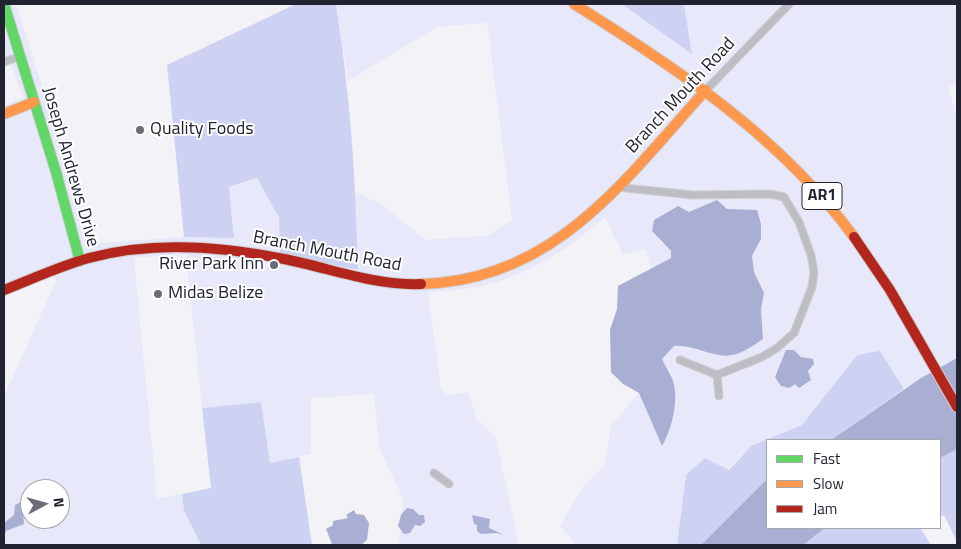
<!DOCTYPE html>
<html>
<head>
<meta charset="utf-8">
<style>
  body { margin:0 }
  #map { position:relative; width:961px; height:549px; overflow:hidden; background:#f3f3f7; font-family:"Titillium Web",sans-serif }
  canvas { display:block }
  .frame { position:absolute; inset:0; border:5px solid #222330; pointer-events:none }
  .legend { position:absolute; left:766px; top:439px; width:175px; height:90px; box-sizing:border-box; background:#fff; border:1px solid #a7a7ac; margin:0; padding:6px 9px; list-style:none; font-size:15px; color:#222330 }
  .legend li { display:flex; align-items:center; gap:10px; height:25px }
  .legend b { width:25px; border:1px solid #a7a7ac }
  .north { position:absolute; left:20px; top:479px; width:50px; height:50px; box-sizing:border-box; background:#fff; border:1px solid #a7a7ac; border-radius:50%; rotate:84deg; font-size:14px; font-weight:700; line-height:20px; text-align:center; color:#222330 }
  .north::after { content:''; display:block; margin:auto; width:18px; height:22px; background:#6b6c76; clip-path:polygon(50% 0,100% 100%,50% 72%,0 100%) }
</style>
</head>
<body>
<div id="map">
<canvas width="961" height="549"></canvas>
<div class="frame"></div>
<ul class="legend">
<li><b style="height:6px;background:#63d668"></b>Fast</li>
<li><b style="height:6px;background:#ff974d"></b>Slow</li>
<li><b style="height:6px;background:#b3261e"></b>Jam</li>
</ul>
<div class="north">N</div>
</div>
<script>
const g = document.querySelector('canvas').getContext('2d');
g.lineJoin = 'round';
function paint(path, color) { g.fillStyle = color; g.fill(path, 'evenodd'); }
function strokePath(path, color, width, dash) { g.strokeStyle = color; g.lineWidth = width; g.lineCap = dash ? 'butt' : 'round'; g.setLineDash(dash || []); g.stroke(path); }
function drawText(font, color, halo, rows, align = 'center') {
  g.font = font + ' "Titillium Web",sans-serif'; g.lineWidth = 4; g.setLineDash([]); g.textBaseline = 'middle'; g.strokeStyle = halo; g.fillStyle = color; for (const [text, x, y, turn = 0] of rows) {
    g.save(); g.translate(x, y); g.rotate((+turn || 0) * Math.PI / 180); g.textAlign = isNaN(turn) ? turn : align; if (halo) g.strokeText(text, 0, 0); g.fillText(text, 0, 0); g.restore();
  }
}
paint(new Path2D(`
  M 4,4 L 16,4 L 56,130 L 84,235 L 94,243 L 184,237 L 234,237 L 229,187 L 257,178 L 279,218 L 280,252 L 358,270 L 356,192 L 384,206 L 426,240 L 489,235 L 512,220 L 487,23 L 437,27 L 348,81 L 336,4 L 622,4 L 692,53 L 684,4 L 957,4 L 957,85 L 948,86 L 957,120 L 957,358 L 904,389 L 880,352 L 857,355 L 802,425 L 751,446 L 682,514 L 677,545 L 572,545 L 574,542 L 560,526 L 582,488 L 605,464 L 611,426 L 639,393 L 649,412 L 673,382 L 662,359 L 674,346 L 684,345 L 731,356 L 763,339 L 761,309 L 764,293 L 754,272 L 752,256 L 761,239 L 757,210 L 689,212 L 678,206 L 654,220 L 659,240 L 671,251 L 671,258 L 651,269 L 646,249 L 623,255 L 605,217 C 568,250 520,281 470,288 C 456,290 442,291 428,292 L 441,389 L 448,395 L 469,392 L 476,418 L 496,438 L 519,545 L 399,545 L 403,499 L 379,447 L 374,394 L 311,398 L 311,454 L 270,463 L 261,402 L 202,408 L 186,254 L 134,258 L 157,498 L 182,494 L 184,511 L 201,545 L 4,545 L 4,396 L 56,281 L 50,268 L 4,284 L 4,106 L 23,97 L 11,65 L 4,67 ZM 30,489 L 60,489 L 60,519 L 30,519 Z`), '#e7e9fa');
paint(new Path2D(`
  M 296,4 L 336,4 C 350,94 356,179 358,270 L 280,253 L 279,218 L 257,178 L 229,187 L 234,238 L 184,237 L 167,65 Z
  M 622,4 L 684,4 L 692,54 Z
  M 880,351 L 904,389 L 831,440 L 767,440 L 767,479 L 701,545 L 677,545 L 686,475 L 705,458 L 729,470 L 751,446 L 802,425 L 857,355 Z
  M 261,402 L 270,463 L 299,457 L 312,545 L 201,545 L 184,511 L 182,494 L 211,488 L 202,408 Z
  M 957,449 L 957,542 L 944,515 L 940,517 L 940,458 Z
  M 825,528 L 922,528 L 921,529 L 931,545 L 803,545 Z`), '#ced2f2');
paint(new Path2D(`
  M 717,200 L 727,209 L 757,210 L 761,224 L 761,239 L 752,256 L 754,272 L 764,293 L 761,309 L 763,339 C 754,345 743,353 732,355 C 715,359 693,344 674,346 L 662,359 C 665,366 670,373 673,381 C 679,400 672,429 662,446 L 639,393 L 623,384 L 611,372 L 610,330 L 617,309 L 618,286 L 671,258 L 671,251 L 652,231 L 654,220 L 678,206 L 689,212 Z
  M 786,350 L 794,350 L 801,357 L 813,359 L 814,364 L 808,371 L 811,380 L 799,388 L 795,384 L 789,388 L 781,386 L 775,377 Z
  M 957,358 L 957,449 L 940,458 L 940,440 L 831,440 L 921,378 Z
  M 767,479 L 767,528 L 825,528 L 803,545 L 701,545 Z
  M 28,498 L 30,501 L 23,512 L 24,524 L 6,531 L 4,538 L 4,523 L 14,515 L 15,505 Z
  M 407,508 L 413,509 L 419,515 L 424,515 L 425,522 L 420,526 L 415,525 L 410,533 L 404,534 L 398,526 L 401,515 Z
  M 354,510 L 356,514 L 364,515 L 369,523 L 367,540 L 361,545 L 332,544 L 326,529 L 333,525 L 333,521 L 348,518 L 346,515 Z
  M 472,515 L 490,519 L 489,528 L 504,535 L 497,533 L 481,534 L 477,531 L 477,525 L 474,524 Z`), '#a9aed3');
const street = new Path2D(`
  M 4,62 L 21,56
  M 706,90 L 789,4
  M 621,185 L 625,188 L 693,195 L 770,194 L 784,197 L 799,222 L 811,255 L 814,272 L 812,287 L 794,333 L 777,348 L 762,357 L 717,375 L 719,396
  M 680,360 L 717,375
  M 434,473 L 449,484`);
const fast = new Path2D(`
  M 4,4 L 56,172 L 80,261`);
const slow = new Path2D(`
  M 574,4 C 678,69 781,137 854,237
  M 4,114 L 34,102
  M 421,284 C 555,281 625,179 706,90`);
const jam = new Path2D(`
  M 854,237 L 890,290 L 957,407
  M 4,290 C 32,279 60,266 89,258 C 152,241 221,246 284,259 C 330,268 375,286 421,284`);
strokePath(street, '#ceced2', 9);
strokePath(fast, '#ceced2', 12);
strokePath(slow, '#ceced2', 12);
strokePath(jam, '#ceced2', 12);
strokePath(street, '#bdbec3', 7);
strokePath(fast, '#63d668', 10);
strokePath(slow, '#ff974d', 10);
strokePath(jam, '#b3261e', 10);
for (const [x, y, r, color] of [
  [140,130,5,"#6b6c76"],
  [274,265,5,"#6b6c76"],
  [158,294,5,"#6b6c76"]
]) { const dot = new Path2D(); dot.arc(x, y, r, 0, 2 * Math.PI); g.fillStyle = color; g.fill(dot); strokePath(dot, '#fff', 2); }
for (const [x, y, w] of [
  [822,196,40]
]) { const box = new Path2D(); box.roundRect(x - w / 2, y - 13.5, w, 27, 4); g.fillStyle = '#fff'; g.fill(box); strokePath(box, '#222330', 1); }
drawText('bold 16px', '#222330', null, [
  ["AR1",822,196]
]);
drawText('18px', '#222330', '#fff', [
  ["Branch Mouth Road",681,96,-47],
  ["Joseph Andrews Drive",70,167,74],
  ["Branch Mouth Road",327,252,11]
]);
drawText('18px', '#222330', '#fff', [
  ["Quality Foods",150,130],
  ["River Park Inn",264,265,"right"],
  ["Midas Belize",168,294]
], 'left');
</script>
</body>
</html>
